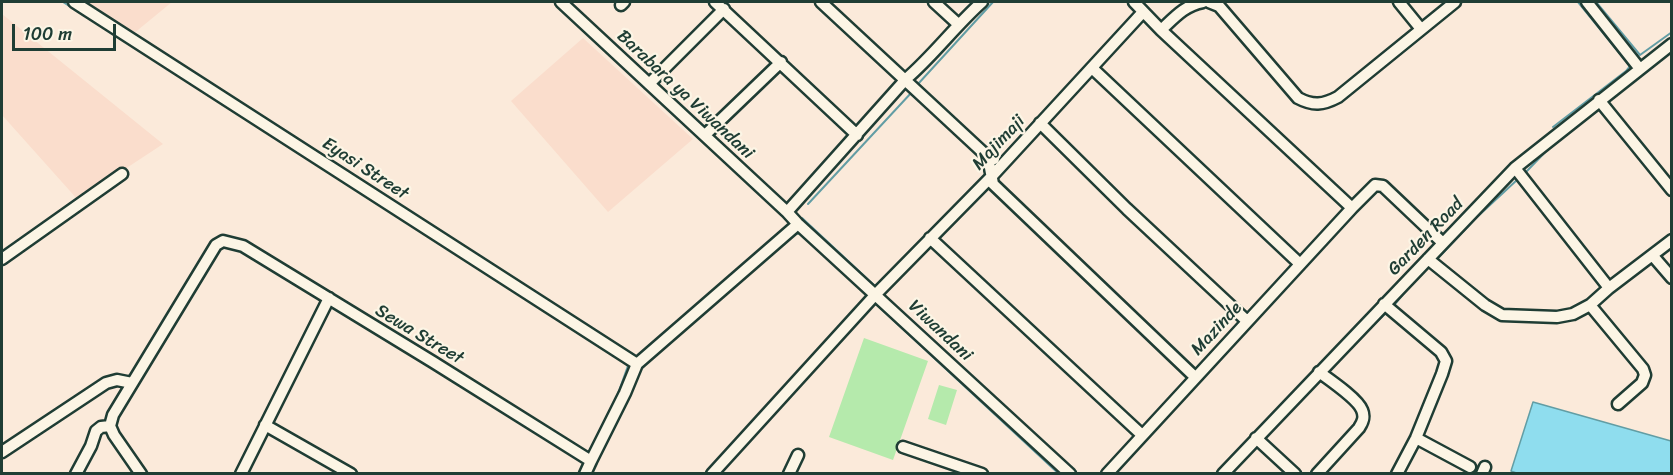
<!DOCTYPE html>
<style>
body{margin:0}
#map{position:relative;width:1673px;height:475px;overflow:hidden;background:#fbeada;font-family:Sriracha,sans-serif}
canvas{display:block}
.frame{position:absolute;inset:0;border:3px solid #1f3d34;pointer-events:none}
.scale{position:absolute;left:12px;top:24px;width:104px;height:27px;box-sizing:border-box;border:3px solid #1f3d34;border-top:0;padding-left:8px;font-size:18px;line-height:21px;white-space:nowrap;color:#1f3d34;-webkit-text-stroke:4px #fcf5e5;paint-order:stroke}
</style>
<div id="map">
<canvas width="1673" height="475"></canvas>
<div class="frame"></div>
<div class="scale">100 m</div>
</div>
<script>
const context = document.querySelector('canvas').getContext('2d');
context.lineJoin = 'round';
function fill(path, color) { context.fillStyle = color; context.fill(path, 'evenodd'); }
function stroke(path, color, width, dash) { context.strokeStyle = color; context.lineWidth = width; context.lineCap = dash ? 'butt' : 'round'; context.setLineDash(dash || []); context.stroke(path); }
function drawText(font, color, halo, rows, align = 'center') {
  context.font = font + ' Sriracha,sans-serif'; context.lineWidth = 4.5; context.setLineDash([]); context.textBaseline = 'middle'; context.strokeStyle = halo; context.fillStyle = color; for (const [text, x, y, turn = 0] of rows) {
    context.save(); context.translate(x, y); context.rotate((+turn || 0) * Math.PI / 180); context.textAlign = isNaN(turn) ? turn : align; if (halo) context.strokeText(text, 0, 0); context.fillText(text, 0, 0); context.restore();
  }
}
fill(new Path2D(`
 M82 2H172L133 34Z
 M2 14 163 144 78 200 2 115Z
 M583 38 693 139 608 212 511 101Z`), '#faddcc');
fill(new Path2D(`
 M864 338 928 361 893 460 829 437Z
 M939 385 957 390 946 425 928 419Z`), '#b5eaac');
const water = new Path2D(`
 M1533 402 1671 441V473L1519 474 1511 471Z`);
fill(water, '#8fddee');
stroke(water, '#629da4', 1.5);
stroke(new Path2D(`
 M63 2 311 160
 M1596 2 1640 55 1672 32
 M1422 21 1447 2
 M918 84 993 2
 M1553 127 1626 71 1630 66 1578 2
 M1526 172 1553 144
 M808 204 912 92
 M802 218 876 287
 M1439 257 1476 218 1518 179
 M850 278 869 298
 M876 304 1059 474
 M1395 304 1418 276
 M1371 327 1386 313
 M685 329 795 234 803 233
 M1330 370 1342 357
 M1312 388 1321 379
 M615 402 629 363
 M271 435 289 445`), '#629da4', 2);
const minor = new Path2D(`
 M74 2 637 364
 M561 2 787 212 798 224 1070 474
 M715 2 857 135
 M821 2 988 157 994 159
 M934 2 958 24
 M1134 2 1161 30 1352 208
 M1209 2 1219 6 1298 98C1313 106 1323 105 1338 97L1455 2
 M1399 2 1421 29
 M1587 2 1640 69
 M621 5 624 2
 M1161 30C1174 18 1185 5 1203 2
 M1092 68 1300 264
 M649 84 724 9
 M1599 100 1672 190
 M1040 123 1127 209 1247 321
 M705 135 781 62
 M988 157 993 184 1195 377
 M1515 168 1609 288
 M787 212 906 79C933 56 955 26 982 2
 M930 238 1142 435
 M1653 256 1672 278
 M2 259 122 174
 M1428 259 1485 305 1502 315 1557 317 1573 314 1590 305 1609 288 1672 240
 M1384 304 1441 352 1446 361 1442 374 1416 438 1397 474
 M1590 305 1643 369 1645 375 1642 383 1618 404
 M265 425 351 474
 M110 426 113 415 216 245 223 241 243 246 433 362 591 461 585 474
 M110 426 114 435 141 474
 M1256 438 1295 474
 M1416 438 1470 467
 M903 447 982 474
 M2 452 106 383 117 380 132 383
 M591 461 625 393 637 364 798 224
 M76 474 91 446 96 431 101 427 110 426
 M241 474 329 298
 M712 474 876 294 992 176 1143 12
 M789 474 798 455
 M1107 474 1352 208 1375 185 1383 186 1443 243
 M1223 474 1515 168 1672 44
 M1317 474 1359 428C1363 422 1365 417 1362 410 1358 399 1330 380 1319 372
 M1482 474 1485 467`);
stroke(minor, '#1f3d34', 15);
stroke(minor, '#fcf5e5', 10);
drawText('18px', '#1f3d34', '#fcf5e5', [
 ["Barabara ya Viwandani",685,95,43],
 ["Majimaji",999,143,-47],
 ["Eyasi Street",365,169,33],
 ["Garden Road",1426,237,-46],
 ["Mazinde",1217,329,-47],
 ["Viwandani",940,331,43],
 ["Sewa Street",419,335,31]
]);
</script>
